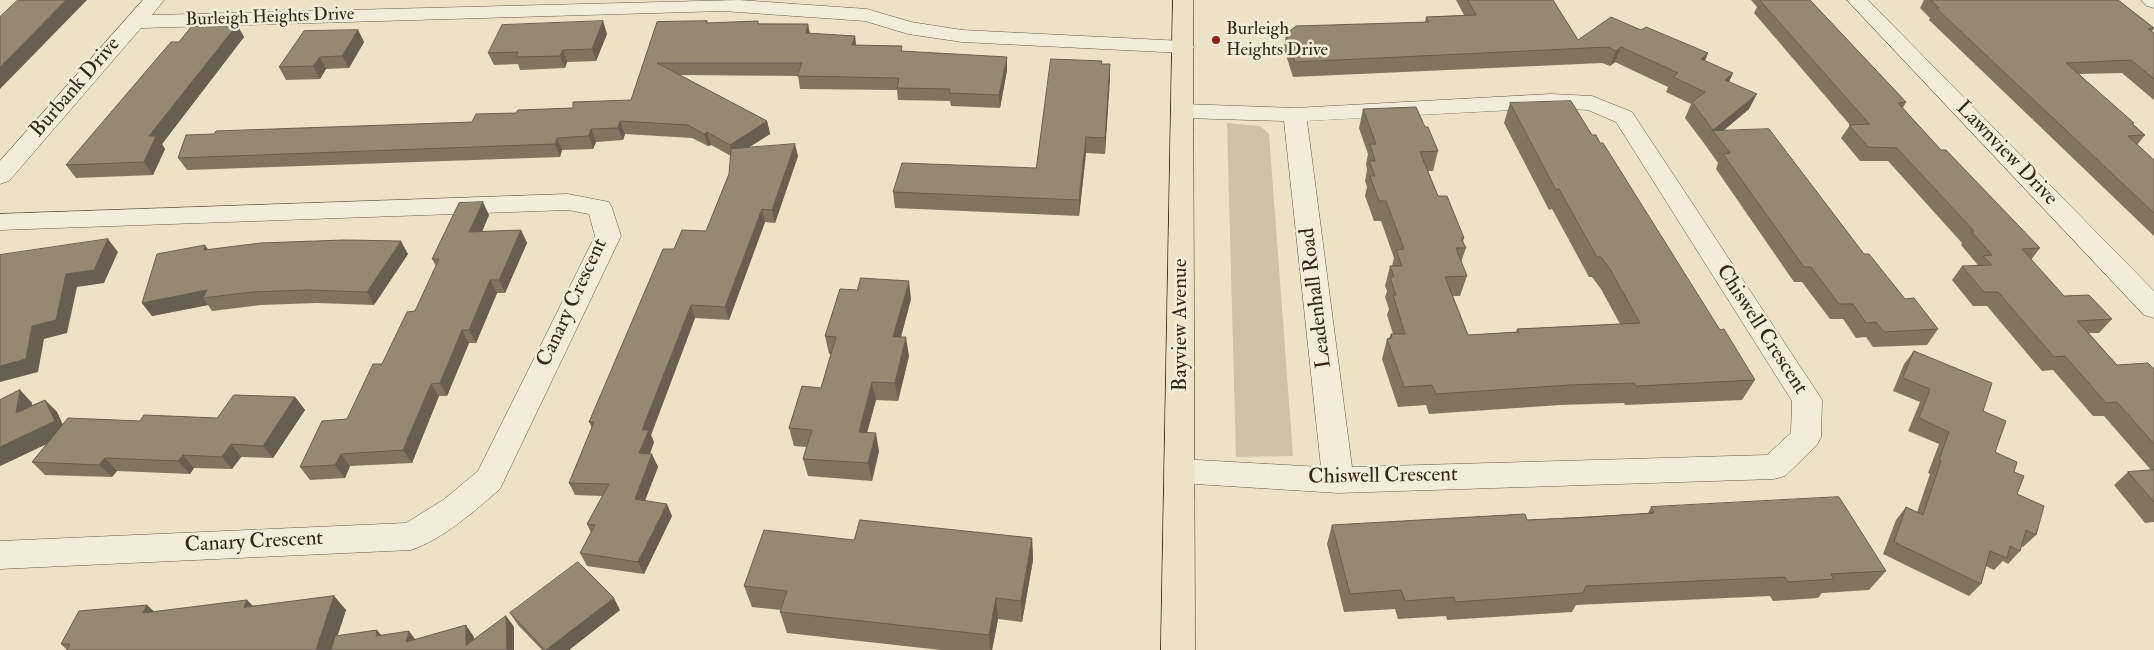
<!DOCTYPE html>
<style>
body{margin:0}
canvas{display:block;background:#ede2c7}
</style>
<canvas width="2154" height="650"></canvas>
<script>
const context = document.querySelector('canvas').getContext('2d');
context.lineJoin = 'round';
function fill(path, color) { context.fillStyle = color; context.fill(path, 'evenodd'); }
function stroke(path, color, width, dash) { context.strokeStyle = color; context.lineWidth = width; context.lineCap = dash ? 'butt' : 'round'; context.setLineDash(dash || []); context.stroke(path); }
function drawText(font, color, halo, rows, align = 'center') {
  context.font = font + ' "IM FELL Double Pica",serif'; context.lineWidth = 5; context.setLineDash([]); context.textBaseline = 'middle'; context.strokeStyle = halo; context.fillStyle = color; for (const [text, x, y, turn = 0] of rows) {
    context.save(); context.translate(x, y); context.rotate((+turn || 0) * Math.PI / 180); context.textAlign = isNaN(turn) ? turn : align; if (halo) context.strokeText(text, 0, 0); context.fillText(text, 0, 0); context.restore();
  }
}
fill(new Path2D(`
 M1227 123 1260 126 1269 134 1293 456 1236 457Z`), '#cec2a9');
const minor = new Path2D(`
 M143 0H164L152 15 739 0 867 9 911 22 962 30 1183 41 1191 42 1194 47 1191 52 1183 53 962 42 908 34 865 21 723 11 141 28 9 181 0 184V161Z
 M1847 0H1868L2154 291V318L2144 315Z
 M2141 0H2154V8L2147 6Z
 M1551 94 1592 96 1632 112 1817 392 1822 400 1821 437 1817 445 1785 476 1774 479 1338 493 1180 483 1169 480 1165 471 1169 462 1180 459 1321 467 1284 121 1183 118 1175 116 1172 111 1175 106 1183 104 1295 108ZM1551 108 1588 110 1616 122 1792 401 1791 433 1767 455 1352 467 1307 121Z
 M568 194 609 202 612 208 621 236 500 489C473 512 445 538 411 550L0 569V541L406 523 443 500 478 471 595 236 589 214 568 210 0 230V214Z`);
const major = new Path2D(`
 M1173 0H1193L1195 650H1161Z`);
stroke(minor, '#655542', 1);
stroke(major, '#382616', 1);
fill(minor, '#f3ecdb');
fill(major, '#ede2c7');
fill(new Path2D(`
 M1456 0H1553L1578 40 1641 30 1708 53 1705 61 1733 73 1729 82 1749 109 1723 131 1864 254 1905 299 1938 329 1927 345 1873 347 1866 337 1856 338 1843 319H1830L1802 282H1794L1716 169 1718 163 1706 146 1707 145 1706 146 1685 118 1691 104 1666 92 1668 87 1615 62 1610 66 1602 63 1293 77 1284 49 1286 34 1425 22 1426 17 1464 15Z
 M1751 0H1810L1906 102 1903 108 1941 150 2040 248 2031 260 2064 296 2112 319 2099 333H2089L2117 365 2154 369V522L2145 523 2114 485 2128 472 2151 470 2104 416H2093L2053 370 2042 371 1987 306H1973L1952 280 1962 266H1976L1977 264 1961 245 1962 243 1888 161H1860L1841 138 1850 125 1754 13 1757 7Z
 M1924 0H2118L2154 28 2152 32 2154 33V100L2122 73 2079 74 2145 135 2137 145 2154 160V236L1929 20 1930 18 1920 8Z
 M603 21 607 34 596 61 567 62 565 68 520 70 518 64 494 65 488 53Z
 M707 21 708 23 808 24 810 34 855 36 856 45 903 51 1007 70 1000 108 951 106 950 101 898 100 897 90 800 89 798 76 680 75 767 121 770 134 749 147 798 156 775 223 765 222 729 320 695 318 651 435 654 442 650 454 658 467 645 500 672 516 644 574 587 566 580 553 591 533 587 524 602 496 575 495 569 483 592 428 589 422 674 249 706 231 729 174 731 156 711 145 708 146 692 138 625 134 623 140 596 142 593 149 562 150 560 157 187 170 178 158 214 134 472 122 516 113 573 108 631 100 657 22Z
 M237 25 244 37 162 144 165 149 153 175 76 178 66 165 179 42Z
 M358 30 364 42 349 68 326 69 320 79 286 80 279 67Z
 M1102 64H1110L1105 154 1086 153 1079 216 895 208 893 192 1036 168Z
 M1510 103 1592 135 1720 330 1755 380 1742 400 1625 405 1624 403 1560 405 1429 414 1426 405 1398 407 1382 359 1387 339 1389 338 1391 334H1393L1387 315 1389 309 1385 297 1387 291 1385 286 1390 266H1392L1394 258 1381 221H1374L1365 196 1367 187 1365 181 1367 170 1366 164 1368 154 1359 128 1363 109 1425 127 1438 151 1433 171H1428L1438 196 1464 238 1463 242 1466 248 1461 262 1467 276 1460 296H1453L1468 335 1516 332 1517 329 1620 324 1601 289 1592 277H1589L1552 209 1549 210 1504 123Z
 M489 215 482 232 521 230 527 243 505 293H497L476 343H469L447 396H439L412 463 350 466 345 478 310 480 300 467 347 419 415 311 436 266 432 259Z
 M209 250 408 254 374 305 317 303 261 305 212 311 208 305 152 316 142 303Z
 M911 299 901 337 909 356 898 401 876 400 867 433 879 451 872 481 808 476 803 459 806 447 794 446 789 428 821 388 831 354H829L825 336Z
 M1914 351 1983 411 1995 452 2014 472 2017 494 2036 535 2023 547 2021 546 2020 551 2008 564 2003 561 1994 570 1986 566 1981 584 1969 596 1883 554 1896 520 1906 507 1917 512 1930 474 1928 473 1939 444 1908 431 1920 402 1893 391 1904 364Z
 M20 390 32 403V405L45 400 57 412 63 425 140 421 217 418 295 397 305 410 273 458 241 457 232 469 194 468 190 474 117 471 112 477 45 475 32 462 47 444 0 466V400Z
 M1651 507 1886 571 1869 590 1822 593 1818 598 1773 601 1770 596 1576 605 1572 612 1447 620 1446 616 1398 619 1395 609 1344 612 1327 544 1332 525 1527 520 1648 513Z
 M1032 538 1033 560 1022 622 998 619 992 650H941L787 633 780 612 781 610 752 607 744 586 854 540Z
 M334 596 346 610 337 636 381 635 415 639 474 637V639L506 616 514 627V650H67L61 644 147 605 154 612 247 600 253 606Z
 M620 610 569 650H542L518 625 510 613Z`), '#817562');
fill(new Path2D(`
 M66 0H87L0 89V67Z
 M603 21 607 34 596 61 592 49Z
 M808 24 810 37 806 33Z
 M237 25 244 37 162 144 165 149 153 175 144 162 149 136Z
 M358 30 364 42 349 68 342 56Z
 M855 36 856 48 852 45Z
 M1621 47 1615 62 1610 66 1616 51Z
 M563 50 567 62 565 68 560 56Z
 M1708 53 1701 69V59Z
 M320 57 326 69 320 79 313 66Z
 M1007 57V70L1000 108 999 95Z
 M1110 64V80L1105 154V138Z
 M1733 73 1726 88 1725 80Z
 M1757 94 1749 109 1717 136 1713 131 1706 146 1713 130Z
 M620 121 625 134 623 140 618 128Z
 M767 121 770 134 734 157 730 145Z
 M591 129 596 142 593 149 589 136Z
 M707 132 711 145 708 146 704 134Z
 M1086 137V153L1079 216V200Z
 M557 138 562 150 560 157 555 144Z
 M795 144 798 156 775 223 772 210Z
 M483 202 489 215 476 245 469 232Z
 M762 209 765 222 729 320 725 307Z
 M521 230 527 243 505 293 499 280Z
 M108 239 118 252 104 283 77 287 67 333 44 339 38 372 0 382V366L32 326 66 274Z
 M401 241 408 254 374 305 367 292Z
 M205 245 214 258 204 250Z
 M490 280 497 293 476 343 469 330Z
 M909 281 911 299 896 355 893 337Z
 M207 290 203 298 208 305 152 316 142 303Z
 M691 305 695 318 651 435 654 442 645 466 639 453 642 430Z
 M462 330 469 343 447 396 440 383Z
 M906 337 909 356 898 401 895 383Z
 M872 382 876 400 862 450 859 432Z
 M431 384 439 396 412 463 403 450Z
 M20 390 32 403 28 426 16 413Z
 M295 397 305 410 273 458 263 446Z
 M45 400 57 412 67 434 0 466V447Z
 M876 433 879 451 872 481 868 463Z
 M231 444 241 457 232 469 222 457Z
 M341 454 350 466 345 478 335 465Z
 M652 454 658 467 641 511 635 499Z
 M183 455 194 468 190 474 178 461Z
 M105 458 117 471 112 477 99 465Z
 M667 504 672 516 644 574 638 562Z
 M1032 538 1033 560 1022 622 1021 601Z
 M334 596 346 610 333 650H316Z
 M614 598 620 610 569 650H546Z
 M996 598 998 619 992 650H990L989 635Z
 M247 600 260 614 244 607Z
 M147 605 162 619 143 613Z
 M506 616 514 627V650H507Z
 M466 625 474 637V650L466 645Z
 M377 630 387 642 376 636Z
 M409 631 418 643 406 642Z`), '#695f50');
const building = new Path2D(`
 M18 0H66L0 67V17Z
 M1468 0H1553L1578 40 1611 17 1641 30 1646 27 1708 53 1701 59 1733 73 1725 80 1757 94 1713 130 1692 102 1705 92 1673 77 1678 73 1621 47 1616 51 1608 47 1295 62 1286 34 1296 26 1429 22 1426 17 1476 15Z
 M1760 0H1810L1906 102 1898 103 1941 150H1946L2040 248 2022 249 2064 296 2089 295 2112 319 2077 321 2117 365 2148 363 2154 369V444L2117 402 2106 403 2065 356 2054 357 1998 292H1984L1962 266 1992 265 1983 256 1992 255 1971 231H1974L1897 148 1868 147 1849 125 1869 124Z
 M1931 0H2118L2154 28 2148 29 2154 33V79L2131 60 2066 63 2134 123 2132 124 2145 135 2128 136 2154 160V213L1936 8H1939Z
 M603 21 592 49 563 50 560 56 516 57 518 52 488 53 502 25Z
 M707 21 706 23 758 21V24H808L806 33 855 36 852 45 902 46 901 51 1007 57 999 95 949 93 950 89 897 88 899 78 797 76 802 63H657L767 121 730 145 707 132 704 134 688 125 620 121 618 128 591 129 589 136 557 138 555 144 178 158 186 135 214 134 216 131 472 122 476 114 516 113 518 110 573 108V102L631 100 657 22Z
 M237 25 149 136H156L144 162 66 165 171 42H179L191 27Z
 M358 30 342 56 320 57 313 66 279 67 304 31Z
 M1051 59 1102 61 1101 64H1110L1105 138 1086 137 1079 200 893 192 902 163 1036 168Z
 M1571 101 1592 135H1596L1600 143H1603L1720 330 1724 329 1755 380 1636 386 1634 383 1569 385 1436 394 1432 385 1404 387 1387 339 1392 338 1391 334H1405L1393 295H1396L1390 277H1394L1390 266H1402L1396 250 1404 249 1386 201H1379L1370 176H1375L1369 161H1375L1370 144H1376L1363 109 1416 107 1425 127H1428L1438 151 1420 152 1438 196H1447L1464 238H1461L1466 248H1456L1467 276 1445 277 1468 335 1519 332 1517 329 1640 323 1610 269 1601 257H1597L1559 189 1556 190 1510 103Z
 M1769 129 1864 254H1869L1905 299 1914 298 1938 329 1884 332 1876 322 1866 323 1853 304H1839L1811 267H1804L1723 154 1730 153 1713 131Z
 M795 144 772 210 762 209 725 307 691 305 642 430H649L639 453 652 454 635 499 667 504 638 562 580 553 595 525 587 524 609 484 569 483 594 422H589L663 249H674L682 230 706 231 729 174 731 149Z
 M483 202 469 232 521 230 499 280H490L469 330H462L440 383 431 384 403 450 341 454 335 465 300 467 322 421 347 419 373 364H382L407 312 415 311 439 259H432L459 203Z
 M108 239 94 270 66 274 56 320 32 326 26 359 0 366V255Z
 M345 240 401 241 367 292 308 290 252 292 203 298 207 290 142 303 157 254 205 245 204 250 261 243Z
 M861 278 909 281 893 337H906L895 383 872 382 859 432 876 433 868 463 803 459 812 430 789 428 802 386 821 388 836 337 825 336 840 289 857 290Z
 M1914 351 1992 383 1983 411 2006 421 1995 452 2017 462 2014 472 2024 476 2017 494 2044 506 2036 535 2026 530 2020 551 2010 546 2007 558 1990 551 1981 584 1894 542 1906 507 1923 515 1941 461 1939 460 1949 432 1919 418 1930 389 1903 378Z
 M20 390 16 413 45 400 55 421 0 447V400Z
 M234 395 295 397 263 446 231 444 222 457 183 455 178 461 105 458 99 465 32 462 68 418 140 421 144 415 217 418Z
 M2154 470V502L2128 472Z
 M1839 497 1886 571 1831 574 1834 579 1788 582 1785 577 1586 586 1583 593 1455 602 1454 597 1405 601 1401 590 1350 594 1332 525 1525 514 1527 520 1592 517 1654 513 1651 507Z
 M860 520 1032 538 1021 601 996 598 989 635 780 612 787 591 744 586 764 530 854 540Z
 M578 562 614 598 546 650H545L510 613Z
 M334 596 316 650H67L70 644H61L79 611 147 605 143 613 247 600 244 607Z
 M506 616 507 650H331L335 636 377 630 376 636 409 631 406 642 466 625V645Z`);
fill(building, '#968872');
stroke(building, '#695f50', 1);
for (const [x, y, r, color] of [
 [1216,40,5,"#8f2418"]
]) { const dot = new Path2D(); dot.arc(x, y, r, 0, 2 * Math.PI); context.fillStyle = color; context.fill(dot); stroke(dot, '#f3ecdb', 2); }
drawText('18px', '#382616', '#f3ecdb', [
 ["Burleigh Heights Drive",270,18,-2]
]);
drawText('18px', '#382616', '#f3ecdb', [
 ["Burleigh",1226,30],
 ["Heights Drive",1226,51]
], 'left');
drawText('21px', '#382616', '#f3ecdb', [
 ["Burbank Drive",76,88,-49],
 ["Lawnview Drive",2006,154,46],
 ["Leadenhall Road",1317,298,-97],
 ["Canary Crescent",573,303,-65],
 ["Bayview Avenue",1181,325,-90],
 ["Chiswell Crescent",1761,330,57],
 ["Chiswell Crescent",1383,477,-1],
 ["Canary Crescent",254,543,-3]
]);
</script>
